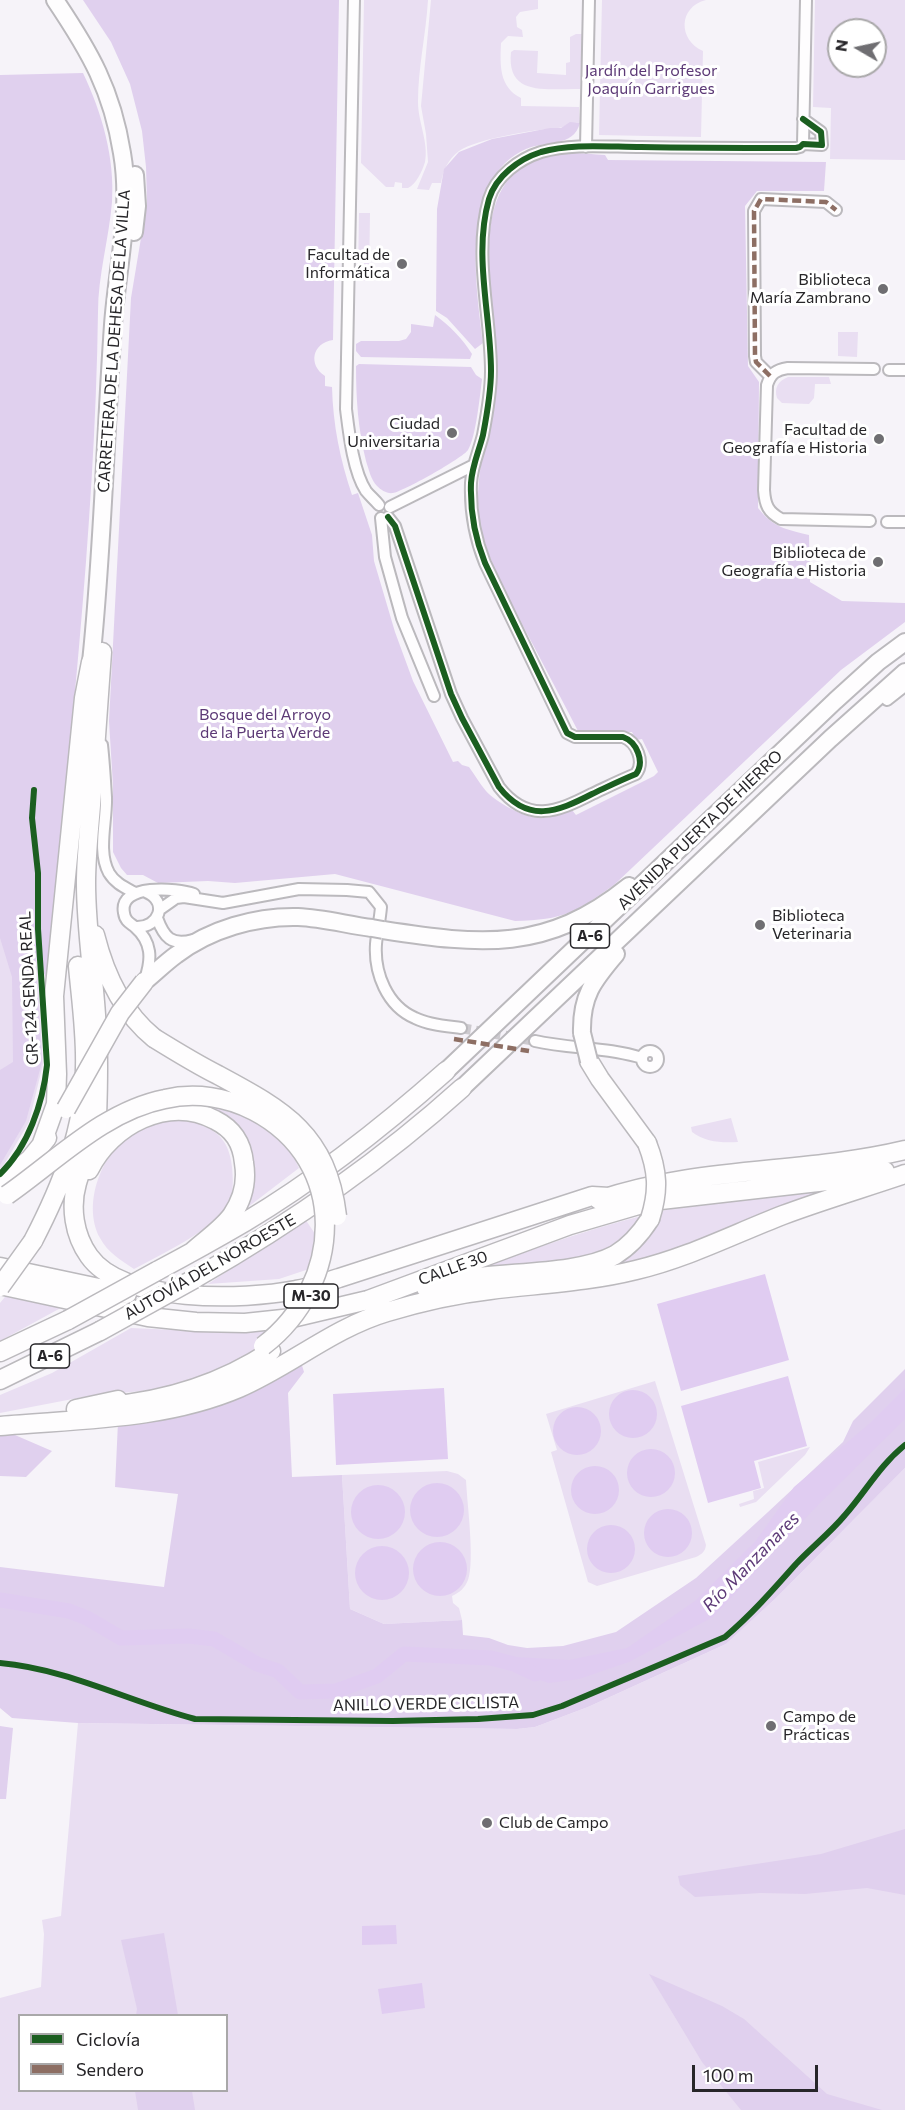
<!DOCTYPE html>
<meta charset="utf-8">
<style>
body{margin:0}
#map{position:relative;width:905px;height:2110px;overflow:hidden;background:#f6f3f9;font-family:Commissioner,sans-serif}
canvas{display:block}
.legend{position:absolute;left:18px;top:2014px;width:210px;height:78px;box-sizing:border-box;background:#fff;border:2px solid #a9a8a9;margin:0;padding:8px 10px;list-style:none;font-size:18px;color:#272629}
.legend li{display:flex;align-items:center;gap:12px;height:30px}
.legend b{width:30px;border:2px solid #a9a8a9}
.north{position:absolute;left:827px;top:18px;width:60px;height:60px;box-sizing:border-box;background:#fff;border:2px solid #a9a8a9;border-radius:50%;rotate:279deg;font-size:16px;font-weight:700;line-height:24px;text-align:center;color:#272629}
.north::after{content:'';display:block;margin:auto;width:21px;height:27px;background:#6f6e72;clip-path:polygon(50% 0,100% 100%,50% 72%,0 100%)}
.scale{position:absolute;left:692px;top:2065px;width:126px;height:27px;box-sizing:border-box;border:3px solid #272629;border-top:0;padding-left:8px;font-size:18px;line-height:21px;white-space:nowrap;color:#272629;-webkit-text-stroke:4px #fff;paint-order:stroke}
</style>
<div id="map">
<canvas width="905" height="2110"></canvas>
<ul class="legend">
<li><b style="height:8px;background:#1b5e20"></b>Ciclovía</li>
<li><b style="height:8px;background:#8d6e63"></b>Sendero</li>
</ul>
<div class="north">N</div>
<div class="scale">100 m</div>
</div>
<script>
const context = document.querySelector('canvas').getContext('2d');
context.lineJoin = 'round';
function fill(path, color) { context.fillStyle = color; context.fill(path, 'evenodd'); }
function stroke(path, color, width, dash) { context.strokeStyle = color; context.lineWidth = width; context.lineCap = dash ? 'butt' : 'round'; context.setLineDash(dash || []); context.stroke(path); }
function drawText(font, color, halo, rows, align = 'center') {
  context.font = font + ' Commissioner,sans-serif'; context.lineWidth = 6; context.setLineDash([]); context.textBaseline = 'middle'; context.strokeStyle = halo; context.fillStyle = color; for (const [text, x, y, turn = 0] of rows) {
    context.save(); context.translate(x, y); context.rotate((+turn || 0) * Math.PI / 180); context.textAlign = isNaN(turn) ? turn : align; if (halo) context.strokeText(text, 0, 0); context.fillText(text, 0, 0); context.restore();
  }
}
fill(new Path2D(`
 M364 0H428C426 34 418 68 418 102 418 122 429 143 425 162 422 172 416 184 408 188H402V183L395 182 394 187H386L361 163Z
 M431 0H538V9L520 12 516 17 517 27 522 30 523 37 508 36 501 43C500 65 499 87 521 98V106L579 107 580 123C566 122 568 127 558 128 534 130 479 138 459 151 448 159 443 171 441 183H432L429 190 417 189 428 162 426 134 421 106Z
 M602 0H706C678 7 678 40 703 51L701 137 599 135Z
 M815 0H905V160L830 159 831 108 813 107ZM839 30H875V66H839Z
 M576 34H582L580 89C549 88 506 98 511 52L514 50 538 51 537 73 566 75V63L570 62V37Z
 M359 213H370L369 281H361L358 278Z
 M838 332H858L857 357 838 356Z
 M788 377H829L831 384H815L814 398 809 404 782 403 777 398C774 388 778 381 788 377Z
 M0 799 34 914 43 1064 29 1122 5 1163 0 1169Z
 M214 1104 256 1115 285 1140 299 1168 235 1217 245 1146 180 1107Z
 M184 1118C212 1128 228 1134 232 1167 233 1179 234 1192 229 1204 217 1228 158 1256 134 1269 121 1260 108 1253 100 1238 81 1203 103 1150 135 1130 150 1121 167 1120 184 1118Z
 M731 1118 738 1142C721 1143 705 1142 692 1132L691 1127Z
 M825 1189 769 1214 661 1258 580 1270 484 1268C559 1238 636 1214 715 1200 751 1193 788 1192 825 1189Z
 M305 1219 322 1244 315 1267 279 1279 208 1284Z
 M9 1292 68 1304 0 1341V1303Z
 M131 1328 199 1331 276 1328 247 1356 180 1387 83 1397 0 1413V1395L52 1373Z
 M655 1381 706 1545C705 1552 702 1554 696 1557L597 1586 588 1582 551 1452 557 1450 546 1414Z
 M810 1447 805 1455 756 1502 740 1507 739 1504 754 1499 753 1491 764 1488 758 1462Z
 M905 1468V2110H0V1998L41 1987 44 1934 42 1920 61 1916 78 1723 517 1729 535 1727 588 1707 726 1644 775 1599ZM20 2016H226V2090H20Z
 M447 1471 458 1474 466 1480C467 1503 475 1561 468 1580 465 1588 459 1593 452 1596L453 1603 459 1608 462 1620 384 1624 350 1609 342 1475Z`), '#e9def2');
fill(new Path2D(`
 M83 0H339L333 340C312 343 308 365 325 376V386L332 387C333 425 340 459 352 495L358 493 372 535 374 561 395 632 413 681 453 762 458 761 462 765 469 767C475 775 480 784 486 791 497 803 527 820 545 818 554 817 563 813 572 810L576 815 654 776 658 772 642 739 636 740 632 732 579 733C560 696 541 660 522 624 507 594 490 565 482 532 468 478 495 425 496 371 499 305 456 175 551 155 568 151 588 154 605 155L608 160 826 162 824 191H757L745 206 748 366 759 382 758 508C774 528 785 529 809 535L810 582 842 601 905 603V622L841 670 614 885C576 912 564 920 515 921L335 874 235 883 208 881 158 883 143 875H127L121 868 113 852V786L109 721 131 298 147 202 146 167 142 131 130 84 111 42Z
 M83 73C102 113 115 158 112 202 109 239 98 275 98 312 95 536 67 759 48 982L35 954 42 1062 26 1121 0 1165V1070L13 1062 12 977 0 938V75Z
 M570 122 580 123C573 148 547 140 526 149 459 179 476 285 483 343L475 349 447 318 436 311 437 209 444 169 459 152 492 139 550 128H561Z
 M435 315C449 325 463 339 472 354L470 359 361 357 356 351V344L361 341H399L406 339 411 332V324L433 327Z
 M359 364 471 367 476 375 482 379C480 395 476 437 468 450 463 458 402 492 393 493 387 494 381 490 377 486 371 480 369 470 366 461 358 429 356 399 356 366Z
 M300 1359 304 1372 288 1393 292 1477 342 1475 350 1609 384 1624 462 1620 463 1635 489 1638 508 1645 527 1648 563 1646 616 1632 696 1578 768 1512 843 1442 853 1421 905 1369V1468L775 1599 726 1644 588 1707 535 1727 517 1729 78 1723 12 1718 0 1708V1567L164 1587 178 1494 115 1487 118 1422 190 1414Z
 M8 1432 52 1451 26 1477 0 1476V1434Z
 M0 1726 13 1728 6 1799H0Z
 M905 1829V1895L867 1888 805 1894 761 1893 695 1897 680 1885 678 1876 821 1854Z
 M164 1933 178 2015H136L137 2009 121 1940Z
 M649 1974 722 2006 744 2019 827 2094 882 2110H741L702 2062Z
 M135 2091H192L195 2110H138Z`), '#e0d0ee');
fill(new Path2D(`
 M765 1274 789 1360 681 1391 657 1304Z
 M788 1376 807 1446 754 1461 761 1488 708 1503 681 1406Z
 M444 1388 448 1459 336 1465 333 1394Z
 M905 1388V1419L819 1504 713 1617 629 1662 579 1679 549 1683 518 1673 516 1657 569 1660 627 1648 695 1601 755 1542 794 1487 869 1424Z
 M609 1414a24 24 0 1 1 48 0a24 24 0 1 1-48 0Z
 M553 1431a24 24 0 1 1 48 0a24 24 0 1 1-48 0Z
 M627 1473a24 24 0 1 1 48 0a24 24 0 1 1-48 0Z
 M571 1490a24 24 0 1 1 48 0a24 24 0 1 1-48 0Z
 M410 1510a27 27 0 1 1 54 0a27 27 0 1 1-54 0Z
 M351 1512a27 27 0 1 1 54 0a27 27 0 1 1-54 0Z
 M644 1533a24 24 0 1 1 48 0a24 24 0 1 1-48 0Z
 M587 1549a24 24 0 1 1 48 0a24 24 0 1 1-48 0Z
 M413 1569a27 27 0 1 1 54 0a27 27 0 1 1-54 0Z
 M355 1573a27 27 0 1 1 54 0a27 27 0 1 1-54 0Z
 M396 1925 397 1944 362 1945V1926Z
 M422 1983 425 2008 382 2014 378 1989Z`), '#e0ccf1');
stroke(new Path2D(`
 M0 1600 69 1611 87 1618 121 1638 189 1636 214 1639 257 1664 278 1671 300 1692 336 1691 377 1676 404 1654 491 1658 514 1664 535 1674`), '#e0ccf1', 15);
stroke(new Path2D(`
 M461 1028 535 1041`), '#cdcacf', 10, [10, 5]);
const minor = new Path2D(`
 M354 0 346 409C349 433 353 471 366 491 370 496 375 500 379 505
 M803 144 806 0
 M586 147 589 0
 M889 370H905
 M770 376 756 362 755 356 754 211 761 199 826 202 836 210
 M390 507 474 465
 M388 517 395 526 451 694 462 718 499 787C528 824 557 812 592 794 607 787 621 780 636 774 645 762 637 742 623 737H575L567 733 485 563C475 538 470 511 471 483 472 466 479 451 483 435 487 414 491 392 491 371 491 315 473 255 489 199 496 176 519 159 541 152 572 143 609 147 641 147 693 148 744 148 796 148L800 147 803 144 822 145 821 132 803 119
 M381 518 385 557 402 618 434 696
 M870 521 781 519C768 512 765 505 764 490L767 385C771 373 776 370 788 368L874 369
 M887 522H905
 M887 700 905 686
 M102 745C104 763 105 780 106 797 107 821 97 851 109 873 115 883 124 887 135 893
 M159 910 176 898 184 897 223 903 299 889 347 890 369 892 381 907C380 920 377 932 376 944 374 973 387 1006 415 1018 429 1025 446 1026 461 1028
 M157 918C164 937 171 946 193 940
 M136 927C159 928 169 902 146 892
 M145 979C152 959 152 942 135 927 130 923 125 921 124 913 118 883 177 888 194 894
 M535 1041C571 1049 607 1047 642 1058
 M642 1059a8 8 0 1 1 16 0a8 8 0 1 1-16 0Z`);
const primary = new Path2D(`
 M55 0C90 52 112 90 122 153 132 210 117 268 113 325 105 438 103 550 91 662
 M134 232 137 206 135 175`);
const trunk = new Path2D(`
 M383 930C481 945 546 953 629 886
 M144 982C155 973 165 963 176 955 210 929 256 916 298 917 323 918 348 925 372 928
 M582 1033C581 996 593 981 616 954
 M446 1071 835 701 878 662 905 642
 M462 1088 830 739 905 672`);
const motorway = new Path2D(`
 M102 652C99 699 95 745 92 792 90 822 86 853 86 883 86 933 95 982 97 1032 99 1060 98 1089 97 1118 95 1141 83 1161 77 1183 70 1207 74 1235 89 1256 123 1304 244 1300 296 1290 310 1288 325 1282 339 1278L592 1196 609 1197
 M95 935C105 975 122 1012 154 1038
 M589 1061 600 1079 647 1143
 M41 1146 56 1104 57 1074 54 996 84 698 91 662
 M89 1170C111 1125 168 1095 215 1120 233 1129 242 1142 244 1163 247 1181 243 1199 232 1215 222 1229 205 1240 192 1252
 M0 1184 30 1159 47 1138
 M599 1200C698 1166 805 1174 905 1150
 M33 1241C61 1187 85 1129 85 1067 86 1033 81 1000 78 966
 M0 1267 127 1294
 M157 1271C187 1255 216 1239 245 1222 317 1179 383 1127 446 1071
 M194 1279C290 1224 380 1162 462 1088
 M0 1285 148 1317 196 1322 245 1323 292 1318 368 1300 570 1225 652 1201 827 1181 885 1171
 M426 1288C444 1285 462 1280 480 1277 518 1272 582 1273 615 1255 630 1246 641 1233 650 1219
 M0 1352 68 1320
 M0 1380 100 1331
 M107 1406C166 1401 221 1384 271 1351
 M76 1409 118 1400
 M0 1426C80 1419 164 1420 239 1388 290 1366 333 1328 387 1312 420 1302 455 1294 490 1290 538 1284 588 1282 636 1270 687 1258 734 1234 783 1215 823 1200 864 1188 905 1174`);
stroke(minor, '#bbb9bd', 14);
stroke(primary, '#bbb9bd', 20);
stroke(trunk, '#bbb9bd', 20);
stroke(motorway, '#bbb9bd', 21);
stroke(minor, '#fefdfe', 10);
stroke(primary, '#fefdfe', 16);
stroke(trunk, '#fefdfe', 16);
stroke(motorway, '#fefdfe', 18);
const trunkBridge = new Path2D(`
 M372 928 383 930
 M582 1033 589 1061`);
const motorwayBridge = new Path2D(`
 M154 1038C175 1051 196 1064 218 1075 285 1111 327 1134 337 1216
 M66 1109 120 1013 144 982
 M647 1143C658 1171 659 1191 650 1219
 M7 1195C56 1161 104 1111 165 1099 195 1092 227 1097 254 1111 350 1161 344 1284 263 1346
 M0 1287 33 1241
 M68 1320 157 1271
 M100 1331 194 1279`);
stroke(trunkBridge, '#bbb9bd', 20, []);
stroke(motorwayBridge, '#bbb9bd', 21, []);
stroke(trunkBridge, '#fefdfe', 16);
stroke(motorwayBridge, '#fefdfe', 18);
stroke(new Path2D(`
 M770 376 756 362 755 356 754 211 761 199 826 202 836 210
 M454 1039 529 1051`), '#8d6e63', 4.5, [9, 4.5]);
stroke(new Path2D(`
 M388 517 395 526 451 694 462 718 499 787C528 824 557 812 592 794 607 787 621 780 636 774 645 762 637 742 623 737H575L567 733 485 563C475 538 470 511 471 483 472 466 479 451 483 435 487 414 491 392 491 371 491 315 473 255 489 199 496 176 519 159 541 152 572 143 609 147 641 147 693 148 744 148 796 148L800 147 803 144 822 145 821 132 803 119
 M0 1174C28 1147 43 1103 47 1065L38 929V873L32 818 34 790
 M0 1663C68 1669 130 1702 195 1719L393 1721 478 1719 533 1715 562 1706 725 1637C751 1615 773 1590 796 1564 812 1547 830 1533 845 1515 866 1491 880 1465 905 1445`), '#1b5e20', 6);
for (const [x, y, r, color] of [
 [402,264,6,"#6f6e72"],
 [883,289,6,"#6f6e72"],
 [452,433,6,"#6f6e72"],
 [879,439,6,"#6f6e72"],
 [878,562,6,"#6f6e72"],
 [760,925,6,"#6f6e72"],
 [771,1726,6,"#6f6e72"],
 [487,1823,6,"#6f6e72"]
]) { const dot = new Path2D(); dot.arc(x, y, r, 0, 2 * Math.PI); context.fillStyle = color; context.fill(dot); stroke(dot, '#fff', 2); }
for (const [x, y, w] of [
 [590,936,39],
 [311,1296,54],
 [50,1356,39]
]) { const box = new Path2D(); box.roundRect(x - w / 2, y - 12, w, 24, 4.5); context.fillStyle = '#fff'; context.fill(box); stroke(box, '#272629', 1.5); }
drawText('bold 15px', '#272629', null, [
 ["A-6",590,936],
 ["M-30",311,1296],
 ["A-6",50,1356]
]);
drawText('16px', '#5c3976', '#fff', [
 ["Jardín del Profesor",651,71],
 ["Joaquín Garrigues",651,89],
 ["Bosque del Arroyo",265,715],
 ["de la Puerta Verde",265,733]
]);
drawText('16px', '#272629', '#fff', [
 ["Facultad de",390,255],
 ["Informática",390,273],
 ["Biblioteca",871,280],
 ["María Zambrano",871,298],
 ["Ciudad",440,424],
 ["Universitaria",440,442],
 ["Facultad de",867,430],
 ["Geografía e Historia",867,448],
 ["Biblioteca de",866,553],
 ["Geografía e Historia",866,571],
 ["Biblioteca",772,916,"left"],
 ["Veterinaria",772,934,"left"],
 ["Campo de",783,1717,"left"],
 ["Prácticas",783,1735,"left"],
 ["Club de Campo",499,1823,"left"]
], 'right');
drawText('16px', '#272629', '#fff', [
 ["CARRETERA DE LA DEHESA DE LA VILLA",114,341,-86],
 ["AVENIDA PUERTA DE HIERRO",700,830,-44],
 ["GR-124 SENDA REAL",29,988,-93],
 ["AUTOVÍA DEL NOROESTE",210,1267,-30],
 ["CALLE 30",453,1268,-20],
 ["ANILLO VERDE CICLISTA",426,1704,-1]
]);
drawText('italic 18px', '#5d3a77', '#fff', [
 ["Río Manzanares",751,1562,-46]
]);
</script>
